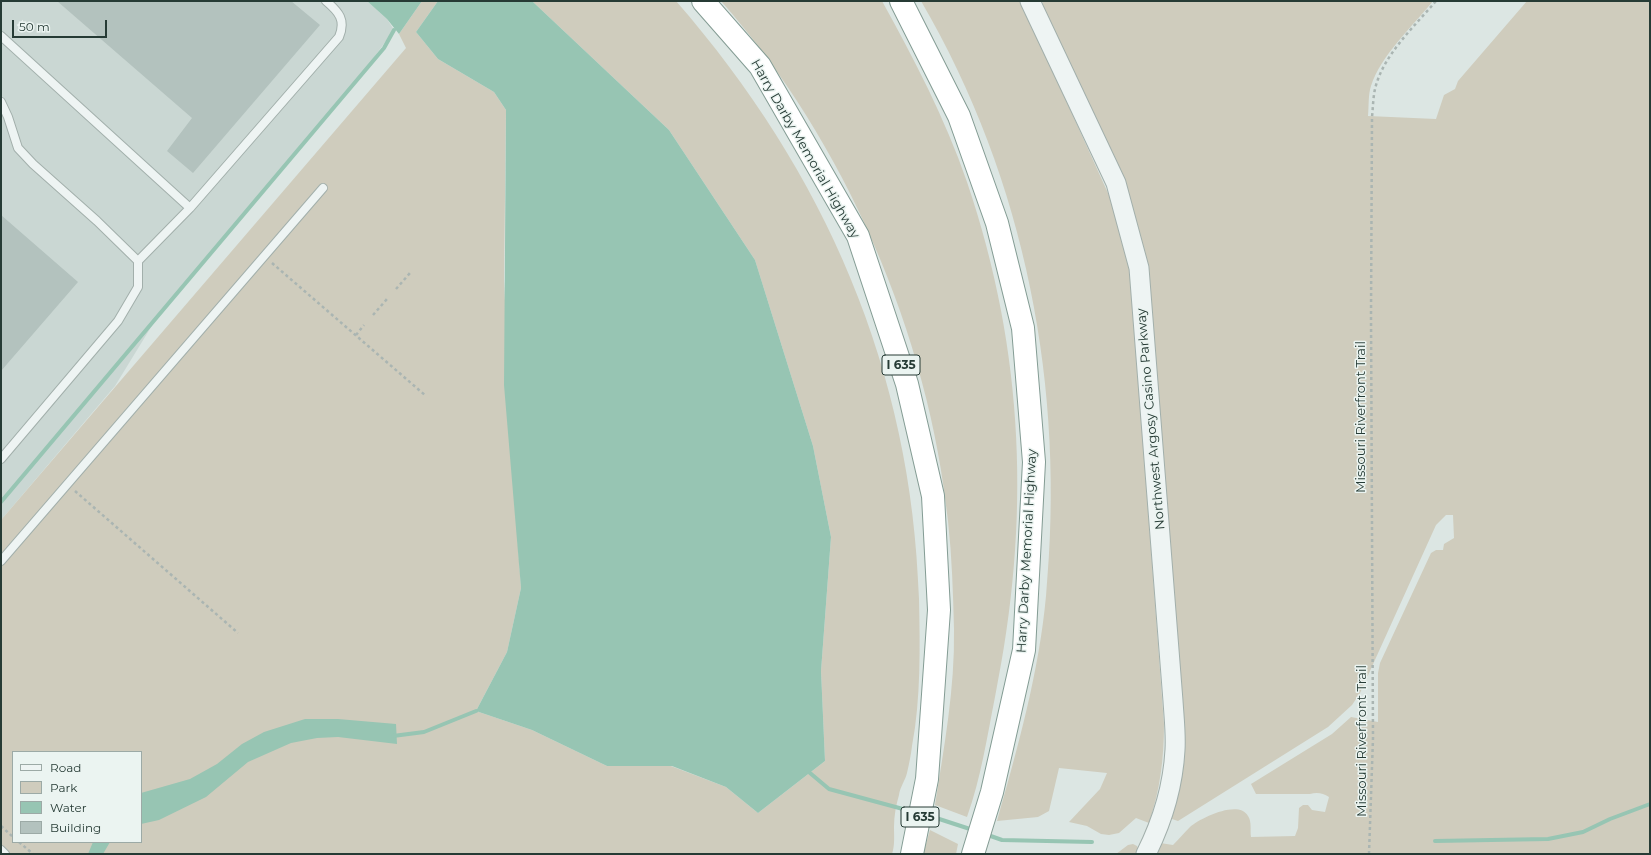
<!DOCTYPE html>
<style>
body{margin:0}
#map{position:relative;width:1651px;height:855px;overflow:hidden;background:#dce6e3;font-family:Montserrat,sans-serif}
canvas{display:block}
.frame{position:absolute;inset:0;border:2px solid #263b35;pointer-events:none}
.legend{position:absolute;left:12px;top:751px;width:130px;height:92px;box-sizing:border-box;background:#ebf4f1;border:1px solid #9caaa6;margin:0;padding:5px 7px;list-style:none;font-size:12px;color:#263b35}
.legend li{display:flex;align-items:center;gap:8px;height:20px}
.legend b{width:20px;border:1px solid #9caaa6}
.scale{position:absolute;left:12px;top:20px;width:95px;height:18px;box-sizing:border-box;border:2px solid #263b35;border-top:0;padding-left:5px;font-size:12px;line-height:14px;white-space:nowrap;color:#263b35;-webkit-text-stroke:3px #ebf4f1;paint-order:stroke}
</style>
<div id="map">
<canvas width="1651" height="855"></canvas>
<div class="frame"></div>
<ul class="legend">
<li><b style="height:5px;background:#eef4f3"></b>Road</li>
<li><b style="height:11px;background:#cfccbd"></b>Park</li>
<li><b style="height:11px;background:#97c5b3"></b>Water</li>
<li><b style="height:11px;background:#b3c2be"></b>Building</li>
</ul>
<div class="scale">50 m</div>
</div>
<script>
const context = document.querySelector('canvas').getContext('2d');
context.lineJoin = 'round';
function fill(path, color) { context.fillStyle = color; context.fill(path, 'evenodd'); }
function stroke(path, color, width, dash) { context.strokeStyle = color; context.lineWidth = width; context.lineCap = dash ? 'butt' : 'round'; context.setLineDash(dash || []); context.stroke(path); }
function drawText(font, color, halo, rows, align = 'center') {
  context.font = font + ' Montserrat,sans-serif'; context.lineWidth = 3; context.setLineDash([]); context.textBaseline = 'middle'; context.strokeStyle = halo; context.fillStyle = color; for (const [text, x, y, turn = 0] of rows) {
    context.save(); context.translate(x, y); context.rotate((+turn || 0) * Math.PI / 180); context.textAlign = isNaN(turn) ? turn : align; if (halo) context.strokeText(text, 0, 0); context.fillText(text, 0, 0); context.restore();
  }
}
fill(new Path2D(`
 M1 1H367L387 19 394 30 358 79 156 319 115 386 1 520Z`), '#cad7d3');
fill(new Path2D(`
 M422 1H438L416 32 438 59 494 92 506 110 504 280 514 488 521 588 507 652 476 711 532 730 607 766H671L726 787 758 813 825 761 821 671 831 537 813 446 755 260 669 130 532 1H676C825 172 912 371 919 599 920 647 921 699 912 746 911 755 909 764 907 773 905 781 900 787 899 795 896 805 894 816 894 827 894 836 895 845 892 854H1V520L406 48 399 34ZM13 752H141V842H13Z
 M721 1H882C914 59 945 118 967 182 1025 353 1031 521 995 697 987 737 981 778 967 817L935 805C944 747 955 689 954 629 953 593 952 557 948 521 929 336 845 141 721 1Z
 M921 1H1021L1112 202 1127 256 1131 280 1164 724C1164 759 1160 790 1149 823L1136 818 1119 833 1109 835 1101 834 1087 826 1069 822 1100 789 1107 773 1059 768 1049 811 1038 817 997 821C1018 747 1039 672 1046 596 1066 389 1026 181 921 1Z
 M1042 1H1433C1413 26 1381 55 1371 86 1368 95 1369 106 1368 116L1436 119 1444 95 1455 89 1458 81 1527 1H1650V854H1154L1160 843 1173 845C1179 839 1184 833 1190 827 1200 818 1239 799 1248 816 1252 822 1250 830 1251 837L1295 836 1298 828 1299 808 1303 805H1308L1312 810 1325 812 1329 797C1323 793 1317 792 1310 794H1256L1251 784 1332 734 1351 717 1378 722V673L1380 663 1431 553 1436 550H1443L1444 544 1454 538 1453 515H1446L1436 525 1360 693 1352 705 1328 727 1178 821 1169 818 1174 798 1144 257 1138 226 1130 200 1044 9Z
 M930 830 958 844 956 854H923Z
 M1133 844 1137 846 1139 850 1137 854H1116L1128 845Z`), '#cfccbd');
fill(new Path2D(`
 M367 1H422L399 34 387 19Z
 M438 1H532L669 130 755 260 813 446 831 537 821 671 825 761 758 813 726 787 672 766H607L532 730 476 711 507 652 521 588 504 385 506 110 494 92 438 59 416 32Z
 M305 719H338L396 724 397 744 338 737 317 738 291 743 248 762 206 797 159 820 141 824V793L190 779 217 764 242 744 264 732Z
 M93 842H110L103 854H88Z`), '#97c5b3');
stroke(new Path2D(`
 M1 502 384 48 394 30
 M393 736 424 732 476 711
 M810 773 829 789 914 812
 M927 815 973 830
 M985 834 1002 840 1092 842
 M1435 841 1548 839 1583 832 1610 819 1650 804`), '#97c5b3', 4);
fill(new Path2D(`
 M57 1H291L320 25 193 173 167 151 192 118Z
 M1 215 78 282 1 371Z`), '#b3c2be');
const service = new Path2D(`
 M1 36 190 208
 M1 102 8 117 18 148 33 164 97 221 138 261V287L118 321 1 459
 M138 261 190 208 339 37C346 20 339 12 326 1
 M1 561 323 188
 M1 850 5 854`);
const tertiary = new Path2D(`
 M1030 1 1116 183 1139 268 1173 701C1174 717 1176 734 1175 750 1173 787 1162 822 1146 854`);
const motorway = new Path2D(`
 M703 1 760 66 858 236 907 384 933 496 939 610 927 779 912 854
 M901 1 959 116 997 223 1023 328 1034 462 1024 650 992 792 973 854`);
stroke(service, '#a2afab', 10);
stroke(tertiary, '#a2afab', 21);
stroke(motorway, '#849c94', 24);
stroke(new Path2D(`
 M272 263 426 396
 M396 289 410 273
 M373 315 387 299
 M356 335 364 325
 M75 491 238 633
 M1 826 13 837
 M19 842 33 854
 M1369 854 1373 738 1371 316 1372 117C1373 108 1373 98 1375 89 1383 55 1414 27 1436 1`), '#aab5b2', 2.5, [3, 3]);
stroke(service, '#eef4f3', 8);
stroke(tertiary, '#eef4f3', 19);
stroke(motorway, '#fff', 22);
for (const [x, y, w] of [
 [901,365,38],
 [920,817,38]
]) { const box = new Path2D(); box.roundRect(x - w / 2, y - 10, w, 20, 3); context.fillStyle = '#ebf4f1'; context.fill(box); stroke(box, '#263b35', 1); }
drawText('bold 12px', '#263b35', null, [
 ["I 635",901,365],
 ["I 635",920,817]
]);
drawText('13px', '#263b35', '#ebf4f1', [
 ["Harry Darby Memorial Highway",805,149,60],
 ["Missouri Riverfront Trail",1361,417,-90],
 ["Northwest Argosy Casino Parkway",1151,419,-95],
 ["Harry Darby Memorial Highway",1027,551,-87],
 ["Missouri Riverfront Trail",1362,741,-90]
]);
</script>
